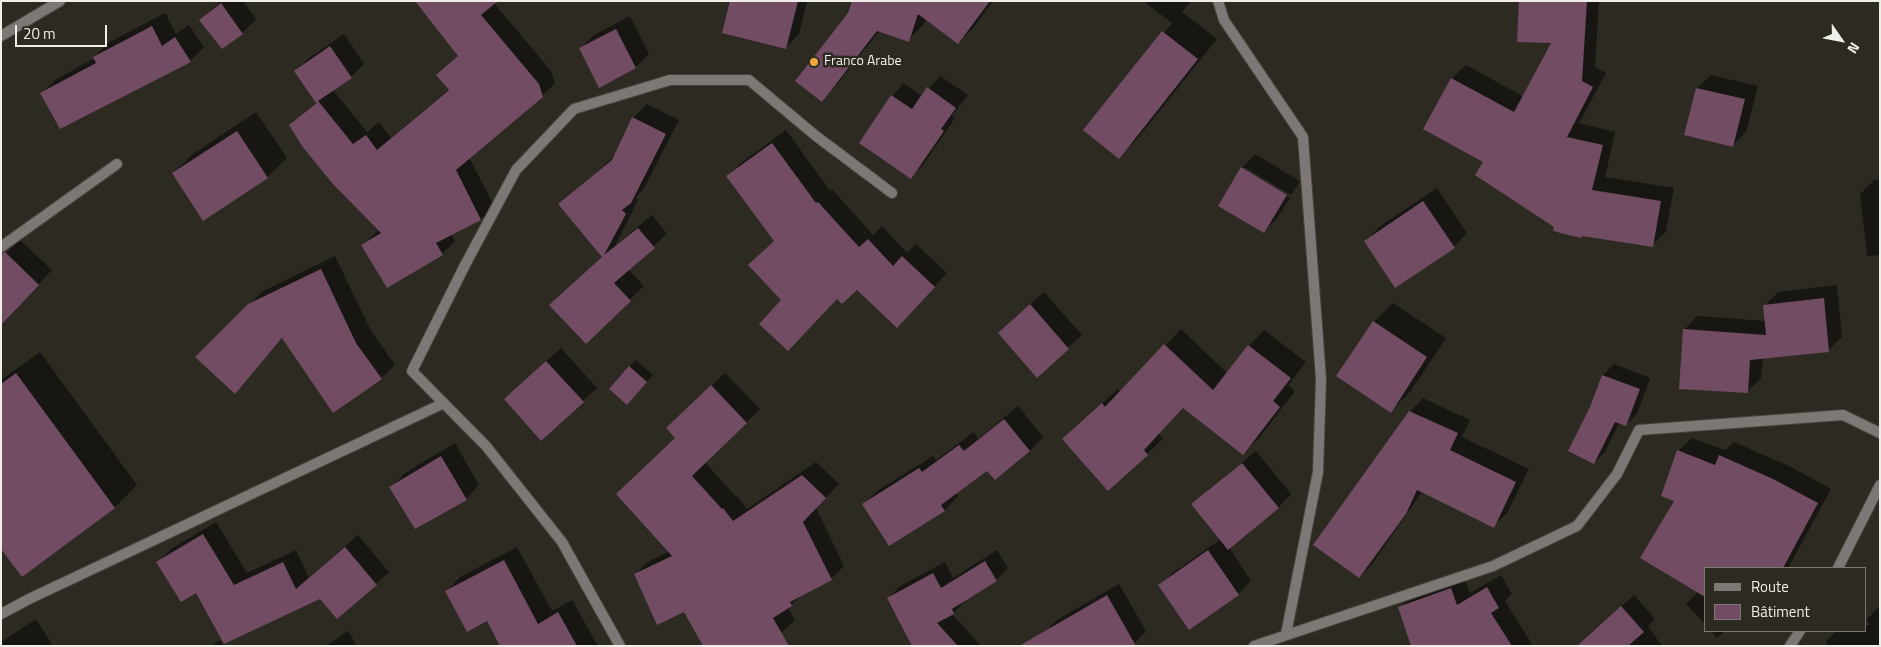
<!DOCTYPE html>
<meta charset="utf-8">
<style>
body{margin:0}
#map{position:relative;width:1881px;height:647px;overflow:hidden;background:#2d2a22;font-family:"Titillium Web",sans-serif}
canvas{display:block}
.frame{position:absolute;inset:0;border:2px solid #f0eee9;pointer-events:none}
.legend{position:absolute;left:1704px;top:567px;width:162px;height:65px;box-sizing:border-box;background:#2d2a22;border:1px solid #7b7872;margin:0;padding:6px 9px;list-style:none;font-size:15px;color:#f0eee9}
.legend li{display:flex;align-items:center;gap:10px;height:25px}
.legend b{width:25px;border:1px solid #7b7872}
.north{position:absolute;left:1816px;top:15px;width:50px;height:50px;-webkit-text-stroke:4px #2d2a22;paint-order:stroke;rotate:123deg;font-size:14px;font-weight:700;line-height:20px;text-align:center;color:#f0eee9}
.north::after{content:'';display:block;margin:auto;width:18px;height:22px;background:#f0eee9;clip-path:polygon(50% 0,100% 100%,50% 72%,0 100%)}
.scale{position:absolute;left:15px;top:25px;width:92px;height:22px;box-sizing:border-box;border:2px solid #f0eee9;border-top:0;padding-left:6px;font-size:15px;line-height:18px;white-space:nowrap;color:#f0eee9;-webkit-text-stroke:4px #2d2a22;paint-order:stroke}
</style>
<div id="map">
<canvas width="1881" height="647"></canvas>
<div class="frame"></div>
<ul class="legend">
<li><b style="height:6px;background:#7d7876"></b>Route</li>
<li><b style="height:14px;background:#714c63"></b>Bâtiment</li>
</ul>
<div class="north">N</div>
<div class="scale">20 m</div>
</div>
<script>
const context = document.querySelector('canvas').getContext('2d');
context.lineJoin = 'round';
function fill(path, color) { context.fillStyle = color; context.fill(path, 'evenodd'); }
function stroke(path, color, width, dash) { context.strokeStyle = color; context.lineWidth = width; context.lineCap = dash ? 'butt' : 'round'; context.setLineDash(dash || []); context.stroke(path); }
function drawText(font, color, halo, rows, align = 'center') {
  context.font = font + ' "Titillium Web",sans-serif'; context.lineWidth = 5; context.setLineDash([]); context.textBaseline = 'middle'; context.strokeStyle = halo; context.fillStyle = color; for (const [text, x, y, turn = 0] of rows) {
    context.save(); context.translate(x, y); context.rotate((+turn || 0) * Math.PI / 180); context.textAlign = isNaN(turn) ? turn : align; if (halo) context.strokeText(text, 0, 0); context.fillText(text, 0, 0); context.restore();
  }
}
fill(new Path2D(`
 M221 1H243L256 19 242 33 200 20Z
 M732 1H807L799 34 785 48Z
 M853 1H993L974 27 958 43 926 19 924 24 908 40 880 30 837 84 821 100Z
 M1143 1H1191L1182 12 1217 39 1138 138 1119 157 1085 130 1172 23Z
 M1520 1H1599L1595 67 1606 73 1579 123 1615 132 1605 177 1674 188 1666 232 1652 245 1556 226 1484 162 1424 128 1452 78 1466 65 1524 97 1553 42Z
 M493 2 551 71 555 83 542 96 469 157 494 206 481 219 451 234 455 241 442 254 363 245 380 229 291 125 317 102 296 71 309 58 344 34 364 64 351 77 333 90 367 132 379 122 391 138 449 89 438 75 459 55 423 10Z
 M165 13 176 34 189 25 204 47 190 61 60 128 42 93 55 80 95 58 94 57 108 43Z
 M630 16 649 54 636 67 600 87 580 49 594 35Z
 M1711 75 1758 86 1746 132 1733 145 1697 88Z
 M940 76 968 95 952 116 955 118 923 165 911 177 892 96 904 83 922 96Z
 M647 104 679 120 644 188 636 197 638 200 615 246 652 215 667 234 628 269 644 286 591 338 603 257 560 204 615 156 633 118Z
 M256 112 287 158 267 177 204 219 173 173 193 154Z
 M786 130 830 191 832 189 873 235 882 226 907 253 916 244 947 273 910 313 857 288 838 297 783 300 775 240 728 176 741 163Z
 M1255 154 1300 181 1291 195 1244 167V170L1290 198 1277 218 1264 231 1242 168Z
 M1874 180H1880V255L1867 256 1860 194Z
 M1437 188 1467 233 1454 247 1365 241 1379 227Z
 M20 240 52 270 1 324V258Z
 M335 256 370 329 395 365 381 378 283 338 235 392 196 357 263 291Z
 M1837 285 1842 337 1828 350 1763 358 1761 378 1747 392 1684 330 1697 316 1766 321 1764 306 1778 292Z
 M1044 292 1082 335 1037 376 1013 319Z
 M1393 303 1446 338 1410 392 1391 411 1374 322Z
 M1181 329 1227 373 1249 346 1264 330 1306 362 1288 385 1295 391 1259 438 1243 453 1184 407 1159 434 1163 439 1147 454 1080 424 1118 389 1121 392Z
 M561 348 597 388 583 401 519 386Z
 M40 352 137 485 114 508 1 547V380Z
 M636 360 653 375 634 396 629 367Z
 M1614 364 1650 378 1637 414 1626 425 1619 423 1605 452 1594 463 1591 407 1603 375Z
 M725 373 760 409 705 462 736 497 737 496 747 509 816 462 839 484 816 508 844 566 831 579 804 593 788 608 795 620 781 633 684 610 635 574 649 561 670 551 677 437 668 428Z
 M1423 398 1470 420 1462 437 1529 469 1507 513 1493 526 1422 492 1372 564 1359 577 1410 412Z
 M1018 406 1043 437 1030 451 988 469 956 492 958 496 945 510 889 544 864 504 877 491 933 456 936 460 974 432 978 439Z
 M1692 438 1725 450 1734 442 1789 466 1831 489 1788 568H1705V624L1686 604 1698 592 1676 500 1678 451Z
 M455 443 479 485 466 499 391 487 405 473Z
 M1256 451 1291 494 1278 508 1229 547 1251 581 1238 594 1160 585 1174 572 1221 539 1193 504 1207 491Z
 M216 522 247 573 296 550 309 578 358 535 389 572 376 584 320 598 197 591 158 562 171 549Z
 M517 547 552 611 572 600 598 646H502L487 619 447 591 460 577Z
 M997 550 1008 568 996 580 964 600 965 601 952 614 981 646H913L889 598 900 586 945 562 953 578Z
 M1501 575 1512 594 1505 601 1533 646H1413L1399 608 1413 594 1464 576 1470 593Z
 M1119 584 1146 631 1135 643 1130 646 1046 631 1057 620Z
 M1634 595 1655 619 1648 626 1662 646H1597L1602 624Z
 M1880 606V646H1826V641L1836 631H1865V625H1870L1866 620Z
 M36 619 53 646H1V642Z
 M348 631 357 646H326Z
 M1711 631H1725L1717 638Z
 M220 640 224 646H211Z`), '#0007');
fill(new Path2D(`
 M415 1H498L481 15 539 84 543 97 456 170 481 220 436 243 443 255 387 288 361 245 381 233 332 183 302 146 289 125 318 102 316 103 294 71 330 46 352 78 318 101 353 144 366 135 377 150 449 90 436 75 458 56Z
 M730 1H798L786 49 722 33Z
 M852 1H990L958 44 918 14 909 42 877 31 822 102 795 81 848 13Z
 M1519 1H1587L1582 81 1593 87 1567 137 1603 145 1592 190 1661 201 1653 247 1582 236 1581 238 1553 231 1554 227 1475 175 1483 162 1423 129 1451 78 1514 112 1551 43 1517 42Z
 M221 3 243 34 222 49 199 20Z
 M152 26 162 46 175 37 191 62 60 129 40 93 96 63 93 57Z
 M616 29 636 68 599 88 579 48Z
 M1162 31 1198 59 1119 159 1083 130Z
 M927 87 956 108 941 129 944 131 911 179 859 143 891 95 912 109Z
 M1696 88 1745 99 1733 147 1684 135Z
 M632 117 666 134 631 203 622 210 626 214 604 255 638 228 655 248 614 283 631 301 586 344 549 305 602 257 558 204 612 160Z
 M237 131 268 178 203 221 172 173Z
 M772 143 816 203 818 202 859 247 868 239 893 266 902 256 935 287 897 328 857 290 842 304 837 299 788 351 759 324 781 300 748 265 774 241 726 176Z
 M1241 167 1287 195 1264 233 1218 206Z
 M1423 201 1455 248 1395 288 1364 241Z
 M5 252 39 285 1 325V254Z
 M321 269 356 343 382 379 333 413 282 338 235 394 195 357 248 304Z
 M1824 298 1829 352 1750 360 1748 393 1679 389 1683 329 1766 335 1763 305Z
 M1030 304 1069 349 1037 378 998 333Z
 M1373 321 1427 357 1391 413 1336 376Z
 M1164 344 1213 390 1248 345 1291 378 1273 401 1280 407 1243 455 1183 408 1144 450 1148 455 1108 491 1062 439 1102 403 1105 407Z
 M546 361 584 402 541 441 504 399Z
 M629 366 647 382 627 405 609 389Z
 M16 373 115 508 22 577 1 549V384Z
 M1602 375 1640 389 1626 426 1615 422 1594 464 1568 451 1590 407Z
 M711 385 747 423 692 476 722 509 723 508 733 521 802 475 826 498 803 522 832 580 790 602 792 606 773 618 789 646H703L684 612 657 625 634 574 672 556 616 494 675 438 666 428Z
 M1409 411 1458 433 1450 450 1516 482 1494 528 1417 490 1406 514 1359 578 1313 545Z
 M1004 419 1030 451 995 480 987 471 941 505 945 511 889 546 862 504 919 468 922 472 959 445 964 451Z
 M1677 450 1715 465 1719 455 1773 479 1818 503 1783 568H1705V597L1640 558 1674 501 1661 496Z
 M441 456 467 500 415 529 389 487Z
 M1242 463 1279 508 1228 550 1191 504Z
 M203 534 234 585 283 562 296 589 345 547 377 585 337 619 320 599 224 644 196 593 181 602 156 562Z
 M1208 550 1239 595 1189 630 1158 585Z
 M504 560 538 624 558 612 577 646H500L487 621 467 632 445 591Z
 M985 561 997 581 952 609 954 614 937 623 958 646H912L887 598 933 573 941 588Z
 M1487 587 1499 608 1491 613 1512 646H1411L1398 607 1451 588 1457 605Z
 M1107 595 1136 646H1019Z
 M1621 606 1644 632 1628 646H1577Z`), '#714c63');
const minor = new Path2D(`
 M1218 1 1224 20 1303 137 1321 379 1318 472 1286 634
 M1 36 60 1
 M1 247 117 164
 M1838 568 1880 485
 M1 614 29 599 444 403
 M620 646 562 542 486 446 412 371 465 265 516 170 574 109 670 80H749L816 136 892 193
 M1254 646 1493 566 1577 526 1617 474 1639 430 1843 415 1880 433
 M1790 646 1800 631`);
stroke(minor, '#48453e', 12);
stroke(minor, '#7d7876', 10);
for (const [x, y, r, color] of [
 [814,62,5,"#f0a73e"]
]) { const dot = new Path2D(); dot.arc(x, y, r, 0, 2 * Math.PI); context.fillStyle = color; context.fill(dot); stroke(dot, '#2d2a22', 2); }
drawText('14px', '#f0eee9', '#2d2a22', [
 ["Franco Arabe",824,62]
], 'left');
</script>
